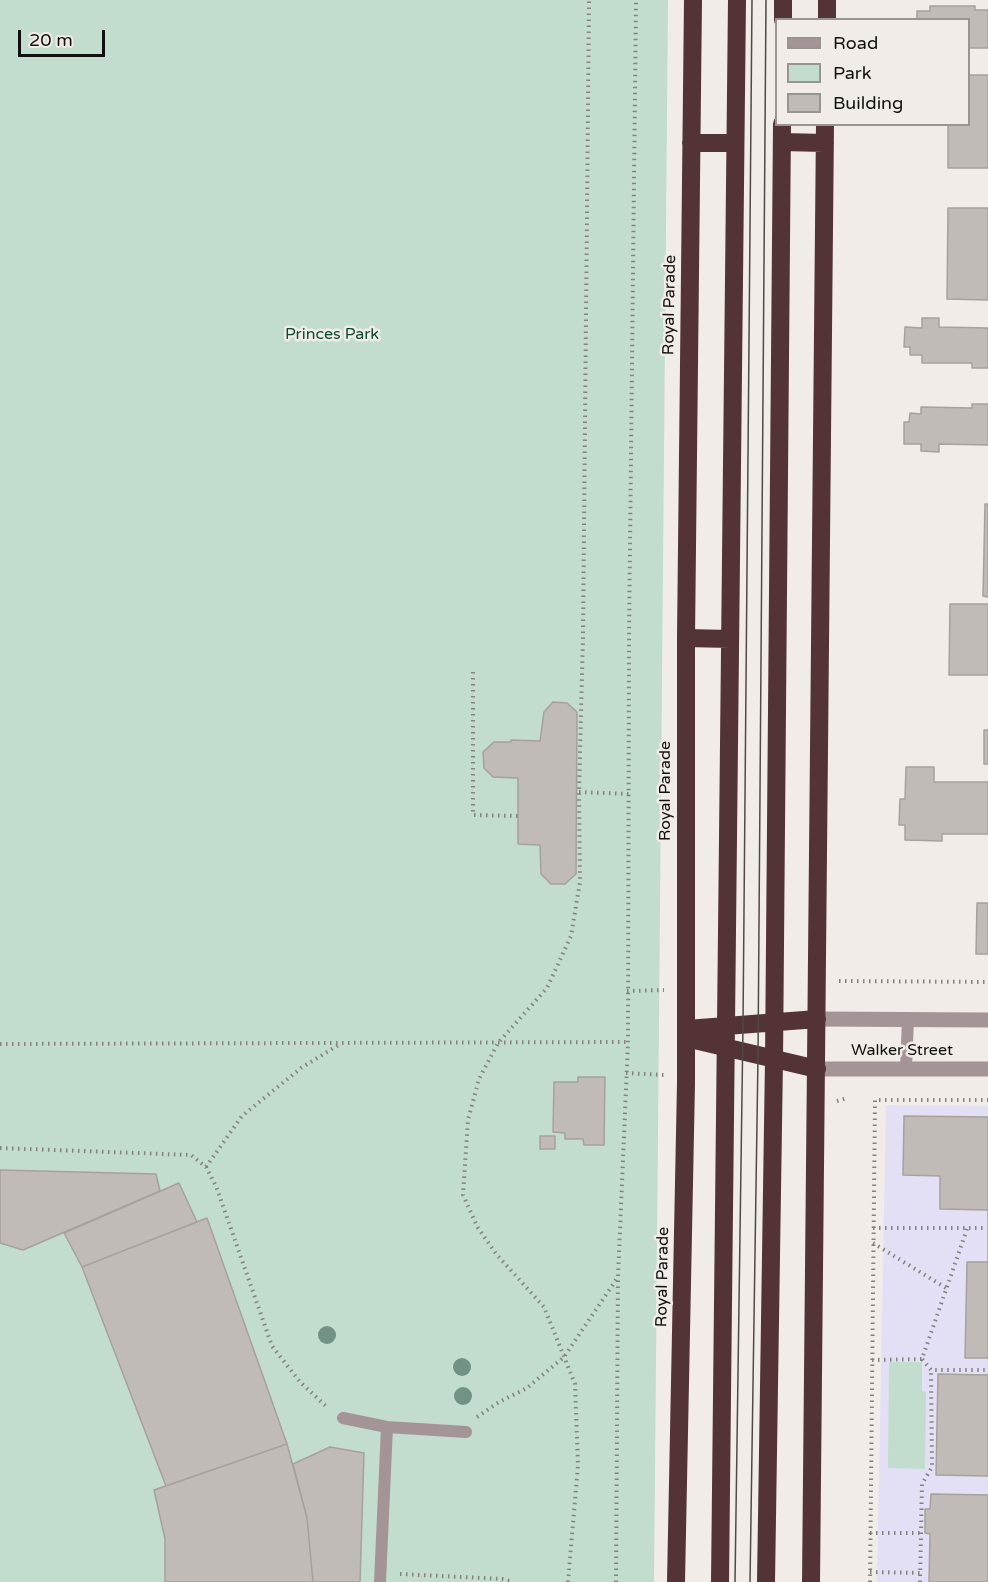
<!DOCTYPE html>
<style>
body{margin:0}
#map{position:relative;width:988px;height:1582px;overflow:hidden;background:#f1ece7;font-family:"Varela Round",sans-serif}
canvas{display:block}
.legend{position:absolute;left:775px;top:18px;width:195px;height:108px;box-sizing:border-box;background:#f1ece7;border:2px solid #989490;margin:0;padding:8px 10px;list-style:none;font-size:18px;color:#12100e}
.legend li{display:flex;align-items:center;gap:12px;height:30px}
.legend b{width:30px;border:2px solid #989490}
.scale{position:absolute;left:18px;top:30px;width:87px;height:27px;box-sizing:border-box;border:3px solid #12100e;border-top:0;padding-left:8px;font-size:18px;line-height:21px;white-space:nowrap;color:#12100e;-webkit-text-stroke:4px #f1ece7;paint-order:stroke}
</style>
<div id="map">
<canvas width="988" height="1582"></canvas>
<ul class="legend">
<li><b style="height:8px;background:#a59495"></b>Road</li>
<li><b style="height:16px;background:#c2dcce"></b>Park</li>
<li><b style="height:16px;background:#c0bbb7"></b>Building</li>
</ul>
<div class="scale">20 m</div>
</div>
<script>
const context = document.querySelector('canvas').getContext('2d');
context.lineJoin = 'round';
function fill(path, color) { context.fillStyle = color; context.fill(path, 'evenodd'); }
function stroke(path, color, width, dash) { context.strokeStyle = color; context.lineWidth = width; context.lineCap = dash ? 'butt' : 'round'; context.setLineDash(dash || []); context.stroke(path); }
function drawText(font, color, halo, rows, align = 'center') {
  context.font = font + ' "Varela Round",sans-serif'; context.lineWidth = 5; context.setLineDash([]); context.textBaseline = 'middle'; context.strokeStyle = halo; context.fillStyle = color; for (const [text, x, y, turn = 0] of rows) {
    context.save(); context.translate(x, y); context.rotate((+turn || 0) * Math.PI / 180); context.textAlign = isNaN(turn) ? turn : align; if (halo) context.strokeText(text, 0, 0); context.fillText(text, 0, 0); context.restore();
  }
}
fill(new Path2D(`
 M886 1105 988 1106V1582H877Z`), '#e3e0f6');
fill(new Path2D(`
 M0 0H668L654 1582H0Z
 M889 1362H922V1391L926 1392 925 1469 888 1468Z`), '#c2dcce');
const building = new Path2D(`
 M930 6H975V10H988V48H968V20H912L917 19V11H930Z
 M968 75H988V168H948V124H968Z
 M948 208H988V300L947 299Z
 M922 318H939V327L988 328V368H972V363H922V355H910V347H904L905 327 922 328Z
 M972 404H988V445L939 444V452L921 451V444H904V422H909L910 413 921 414V407L972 408Z
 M985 504H988V597L983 596Z
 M950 604H988V675H949Z
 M553 702 567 703 577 712 576 874 565 884H551L541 874 540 845 518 844V778L493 777 484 768 483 752 494 742H511V740L540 741 544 712Z
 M984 730H988V764H984Z
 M906 767H934V782H988V834H942V841L905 840V825H899L900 799H905Z
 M977 903H988V954H976Z
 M578 1077H605L604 1145H584L583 1139H565V1133L553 1132 554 1082H578Z
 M904 1116 988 1117V1262V1210L940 1209V1176L903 1175Z
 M540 1136H555V1149H540Z
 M0 1170 156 1174 160 1191 23 1250 0 1243Z
 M179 1183 197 1222 82 1267 64 1233Z
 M207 1218 287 1444 166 1486 82 1267Z
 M967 1262H988V1358H965Z
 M938 1374 988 1375V1476L936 1475Z
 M287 1444 307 1518 313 1582H165V1539L154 1490Z
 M330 1447 364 1453 360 1582H313L307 1518 293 1464Z
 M931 1494 988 1495V1582H929L930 1534 925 1533V1509H930Z`);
fill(building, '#c0bbb7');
stroke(building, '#a6a19d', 1.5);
stroke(new Path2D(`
 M473 672V815L518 816
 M579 792 629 794
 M839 981 988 982
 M627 991 664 990
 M0 1044 628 1042
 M626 1073 664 1075
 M837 1101 848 1098
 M0 1148 191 1155 206 1167 216 1186 272 1346 300 1382 328 1408
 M206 1167 242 1116 301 1068 340 1044
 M873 1228H987
 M967 1229 922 1359 931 1370H988
 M873 1243 946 1288
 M872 1360 922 1359
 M477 1417 499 1402 527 1388 564 1357 618 1277
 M870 1533H921
 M870 1572 921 1573
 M400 1574 502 1579 513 1582
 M568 1582 578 1465 575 1384 544 1307 497 1255 478 1228 463 1195 468 1120 479 1079 498 1043 547 988 571 936 580 882 579 792 583 635 589 0
 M616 1582 618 1277 628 1042 629 636 636 0
 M870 1582 875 1100H988
 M920 1582 922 1484 932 1467 931 1370`), '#85827e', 4, [1.5, 4.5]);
stroke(new Path2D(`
 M906 1068 908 1019
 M343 1418 387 1427 466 1432
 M380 1582 387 1427`), '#a59495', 12);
stroke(new Path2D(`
 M817 1019 988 1020
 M817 1069H988`), '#a59495', 15);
stroke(new Path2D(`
 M783 20V0
 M827 20V0
 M782 142 825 143
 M691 143H735
 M686 638 730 639
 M687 1029 817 1019
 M686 1038 817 1069
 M676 1582 686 1083V638L693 0
 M720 1582 737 0
 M766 1582 774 1060 782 124
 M811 1582 825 124`), '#533336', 18);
stroke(new Path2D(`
 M735 1582 743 1025 752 0
 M750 1582 758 1056 766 0`), '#4d4a48', 1.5);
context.fillStyle = '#709383';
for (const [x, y] of [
 [327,1335],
 [462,1367],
 [463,1396]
]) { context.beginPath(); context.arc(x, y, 9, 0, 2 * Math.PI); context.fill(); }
drawText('16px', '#12100e', '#f1ece7', [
 ["Royal Parade",670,305,-89],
 ["Royal Parade",666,791,-90],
 ["Walker Street",902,1051],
 ["Royal Parade",663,1277,-89]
]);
drawText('16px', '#074b32', '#f1ece7', [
 ["Princes Park",332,335]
]);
</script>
